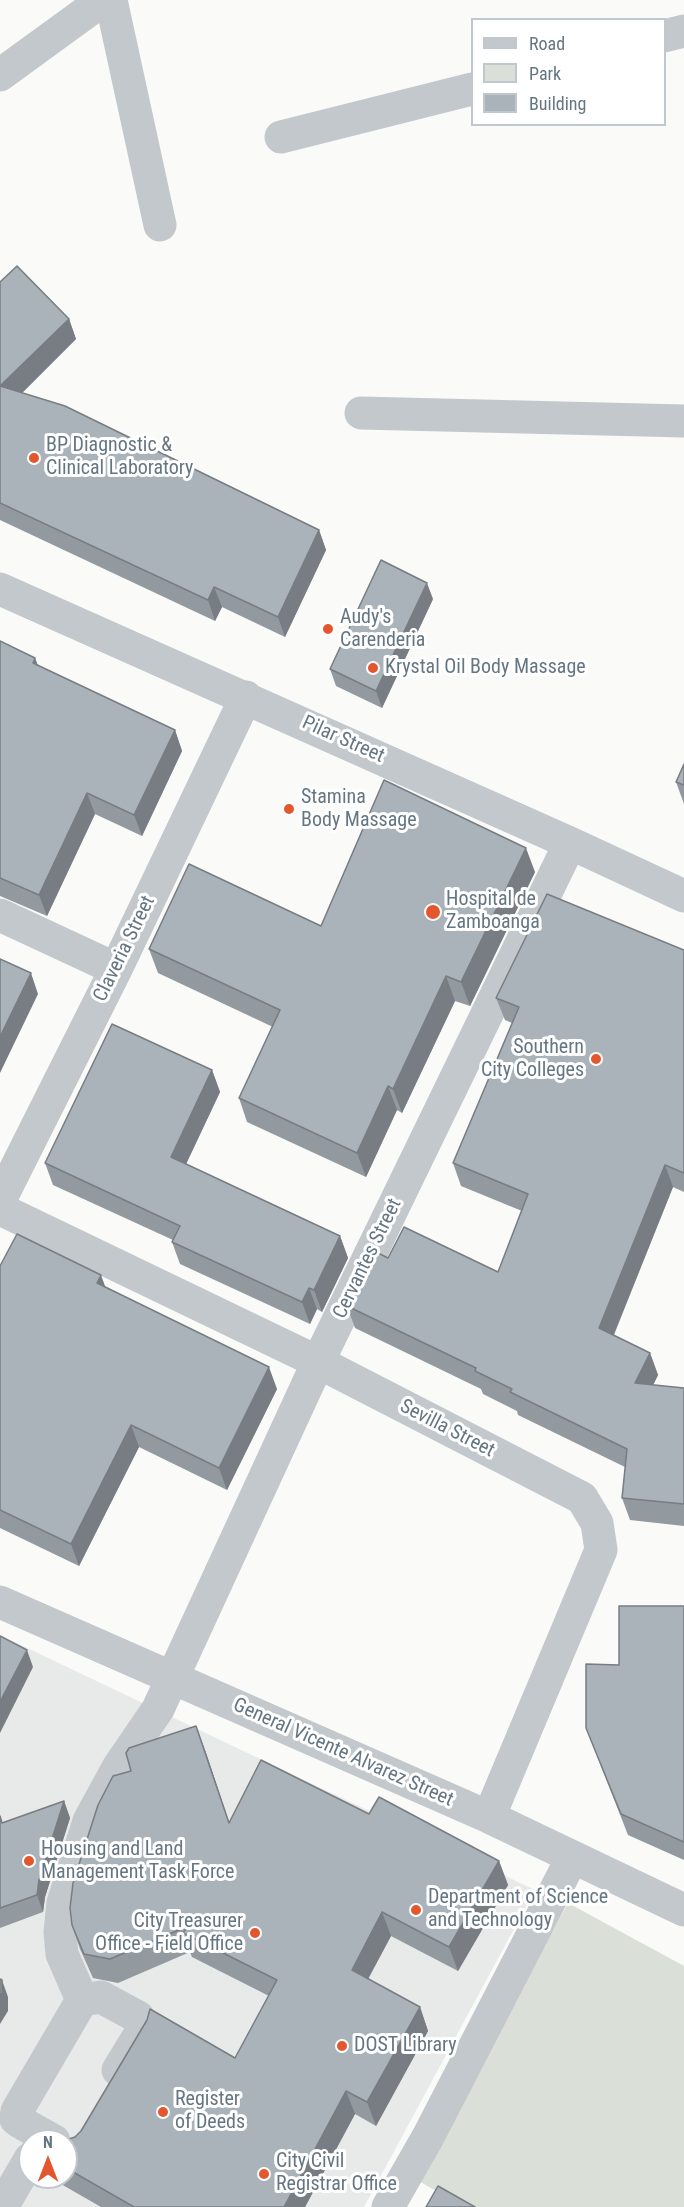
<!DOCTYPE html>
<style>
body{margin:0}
#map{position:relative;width:684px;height:2207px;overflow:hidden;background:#fafaf8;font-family:"Roboto Condensed",sans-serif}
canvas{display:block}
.legend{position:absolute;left:471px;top:18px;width:195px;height:108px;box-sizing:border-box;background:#fff;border:2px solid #c1c8cd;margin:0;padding:8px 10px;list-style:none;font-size:18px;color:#657683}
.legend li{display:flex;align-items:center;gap:12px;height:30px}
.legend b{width:30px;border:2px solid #c1c8cd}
.north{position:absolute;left:18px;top:2129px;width:60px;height:60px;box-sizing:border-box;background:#fff;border:2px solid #c1c8cd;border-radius:50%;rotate:0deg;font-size:16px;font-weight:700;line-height:24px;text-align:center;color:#657683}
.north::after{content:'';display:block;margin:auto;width:21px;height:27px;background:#e4572e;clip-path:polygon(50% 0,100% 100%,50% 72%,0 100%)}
</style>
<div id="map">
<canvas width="684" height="2207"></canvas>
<ul class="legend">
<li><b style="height:8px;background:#c3c8cc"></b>Road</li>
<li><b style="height:16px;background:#dadfd7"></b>Park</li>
<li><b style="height:16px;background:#aab3b9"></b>Building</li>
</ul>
<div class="north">N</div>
</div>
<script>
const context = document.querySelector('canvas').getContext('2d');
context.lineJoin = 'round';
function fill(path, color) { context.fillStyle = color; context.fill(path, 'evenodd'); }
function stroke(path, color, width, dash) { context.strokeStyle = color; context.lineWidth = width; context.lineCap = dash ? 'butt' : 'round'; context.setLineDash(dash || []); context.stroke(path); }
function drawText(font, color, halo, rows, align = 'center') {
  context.font = font + ' "Roboto Condensed",sans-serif'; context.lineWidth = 6; context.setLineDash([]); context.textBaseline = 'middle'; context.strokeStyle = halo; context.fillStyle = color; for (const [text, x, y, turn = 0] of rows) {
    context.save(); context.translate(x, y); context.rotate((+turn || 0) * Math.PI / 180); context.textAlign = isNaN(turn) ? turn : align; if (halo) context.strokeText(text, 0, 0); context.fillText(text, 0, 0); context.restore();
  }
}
fill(new Path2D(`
 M0 1635 535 1890 364 2207H0ZM30 2141H66V2177H30Z`), '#e8e9e9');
fill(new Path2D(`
 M568 1903 684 1966V2207H464L417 2180Z`), '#dadfd7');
stroke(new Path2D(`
 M111 0 160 225
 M664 36 684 31
 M0 75 103 0
 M281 137 472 89
 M361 413 684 421
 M0 589 570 843 684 896
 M0 915 116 969
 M0 1200 116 969 246 697
 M0 1209 318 1362 582 1498 597 1523 601 1550 489 1817
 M0 1602 489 1817 684 1910
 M82 2000 62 1954 60 1932 63 1903 89 1821 119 1766 158 1709 318 1362 570 843
 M54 2141 20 2122 16 2119 17 2111 82 2000 101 1997 138 2017 142 2025 140 2034 118 2070
 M2 2207 30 2159
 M388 2207 428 2137 572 1858`), '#c3c8cc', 33);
fill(new Path2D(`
 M0 282 69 319 76 339 22 393 319 530 326 550 285 637 222 607 215 621 0 520Z
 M433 599 382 708 336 686 330 669Z
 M0 641 35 658 38 666 175 730 182 751 142 836 95 814 47 916 0 896Z
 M684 764V804L676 782Z
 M535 872 470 1006 455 1001 402 1113 397 1110 366 1177 247 1122 239 1098 273 1027 158 973 149 949 321 926Z
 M684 950V1192L673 1187 614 1335 650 1353 658 1375 653 1385 684 1388V1526L630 1520 622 1498 625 1467 518 1415 517 1411 483 1394 481 1389 355 1328 347 1306 388 1258 498 1272 522 1211 461 1186 453 1163 512 1023 505 1020 496 998Z
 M212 1070 220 1092 186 1164 340 1236 348 1258 322 1312 317 1309 310 1324 180 1264 172 1242 173 1240 53 1185 45 1163Z
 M0 1266 105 1287 277 1389 227 1490 139 1447 79 1566 0 1528Z
 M684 1606V1860L628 1835 586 1728 619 1665Z
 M205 1750 229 1822 369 1814 499 1861 508 1885 458 1971 391 1936 368 1979 420 2007 428 2031 376 2126 355 2114 305 2207H101L61 2184 58 2177H66V2141L235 2058 269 1996 192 1957 190 1952 118 1983 93 1978 80 1949 72 1925Z
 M64 1801 70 1818 45 1897 43 1912 0 1928V1816L2 1823Z`), '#929a9f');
fill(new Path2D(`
 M69 319 76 339 8 407 0 386Z
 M319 530 326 550 285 637 278 617Z
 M427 583 433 599 382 708 376 691Z
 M214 587 222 607 215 621 208 600Z
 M35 658 43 679 33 663Z
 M175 730 182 751 142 836 134 815Z
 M87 793 95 814 47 916 39 895Z
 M526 848 535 872 470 1006 461 982Z
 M31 973 38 994 0 1073V1037Z
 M446 976 455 1001 402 1113 393 1089Z
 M212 1070 220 1092 179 1179 171 1157Z
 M388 1086 397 1110 366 1177 357 1153Z
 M665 1165 673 1187 607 1351 599 1328Z
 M340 1236 348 1258 322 1312 314 1290Z
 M101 1275 109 1297 97 1283Z
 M309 1288 317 1309 310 1324 302 1302Z
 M650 1353 658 1375 643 1406 635 1383Z
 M269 1367 277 1389 227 1490 219 1468Z
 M131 1425 139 1447 79 1566 71 1544Z
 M27 1650 33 1667 0 1733V1702Z
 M196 1726 205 1750 237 1847 229 1823Z
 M64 1801 70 1818 45 1897 43 1912 37 1895 39 1880Z
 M499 1861 508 1885 458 1971 449 1947Z
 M382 1912 391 1936 360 1994 352 1970Z
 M2 1980 8 1997V2011L0 2024V1996Z
 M420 2007 428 2031 376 2126 367 2102Z
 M346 2091 355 2114 305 2207H284Z`), '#777d82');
const building = new Path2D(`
 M17 266 69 319 0 386 65 406 319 530 278 617 214 587 208 600 0 503V282Z
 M381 560 427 583 376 691 330 669Z
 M0 641 35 658 33 663 175 730 134 815 87 793 39 895 0 878Z
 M684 764V785L676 782Z
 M384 780 526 848 461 982 446 976 393 1089 388 1086 357 1153 239 1098 280 1010 149 949 189 864 321 926Z
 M547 894 684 950V1173L665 1165 599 1328 650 1353 635 1383 684 1388V1504L622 1498 627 1449 510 1392 512 1389 475 1371 476 1368 347 1306 374 1251 388 1258 404 1227 498 1272 528 1194 453 1163 519 1007 496 998Z
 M0 959 31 973 0 1037Z
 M112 1024 212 1070 171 1157 340 1236 314 1290 309 1288 302 1302 172 1242 180 1226 45 1163Z
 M17 1234 101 1275 97 1283 269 1367 219 1468 131 1425 71 1544 0 1510V1266Z
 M619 1606H684V1842L621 1814 586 1728V1664L619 1665Z
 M0 1636 27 1650 0 1702Z
 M196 1726 229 1823 261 1760 369 1814 379 1797 499 1861 449 1947 382 1912 352 1970 420 2007 367 2102 346 2091 284 2207H134L66 2168V2141H63L75 2137 81 2131 147 2020 150 2009 235 2058 277 1980 183 1933 188 1926 110 1959 84 1954 72 1925 70 1908 73 1883 98 1805 113 1776 131 1771 126 1753 129 1748Z
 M64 1801 39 1880 37 1895 0 1908V1816L2 1823Z
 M0 1979 2 1980V1993L0 1996Z
 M438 2186 475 2207H426Z`);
fill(building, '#aab3b9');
stroke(building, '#777d82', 1.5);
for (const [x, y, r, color] of [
 [34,458,6,"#e4572e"],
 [328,629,6,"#e4572e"],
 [373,668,6,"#e4572e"],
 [289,809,6,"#e4572e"],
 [433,912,8,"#e4572e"],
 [596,1059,6,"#e4572e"],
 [29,1861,6,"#e4572e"],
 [416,1910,6,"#e4572e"],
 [255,1933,6,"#e4572e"],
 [342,2046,6,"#e4572e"],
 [163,2112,6,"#e4572e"],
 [264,2174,6,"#e4572e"]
]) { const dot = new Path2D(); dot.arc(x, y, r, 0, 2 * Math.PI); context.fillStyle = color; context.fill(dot); stroke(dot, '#fff', 2); }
drawText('20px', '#657683', '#fff', [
 ["BP Diagnostic &",46,446],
 ["Clinical Laboratory",46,469],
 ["Audy's",340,618],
 ["Carenderia",340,641],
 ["Krystal Oil Body Massage",385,668],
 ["Stamina",301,798],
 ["Body Massage",301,821],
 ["Hospital de",446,900],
 ["Zamboanga",446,923],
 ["Southern",584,1048,"right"],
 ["City Colleges",584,1071,"right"],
 ["Housing and Land",41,1850],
 ["Management Task Force",41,1873],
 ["Department of Science",428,1898],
 ["and Technology",428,1921],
 ["City Treasurer",243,1922,"right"],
 ["Office - Field Office",243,1945,"right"],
 ["DOST Library",354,2046],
 ["Register",175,2100],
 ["of Deeds",175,2123],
 ["City Civil",276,2162],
 ["Registrar Office",276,2185]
], 'left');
drawText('20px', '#657683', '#fff', [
 ["Pilar Street",343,740,24],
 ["Claveria Street",125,949,-64],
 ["Cervantes Street",368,1259,-64],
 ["Sevilla Street",447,1429,27],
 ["General Vicente Alvarez Street",343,1753,24]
]);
</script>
